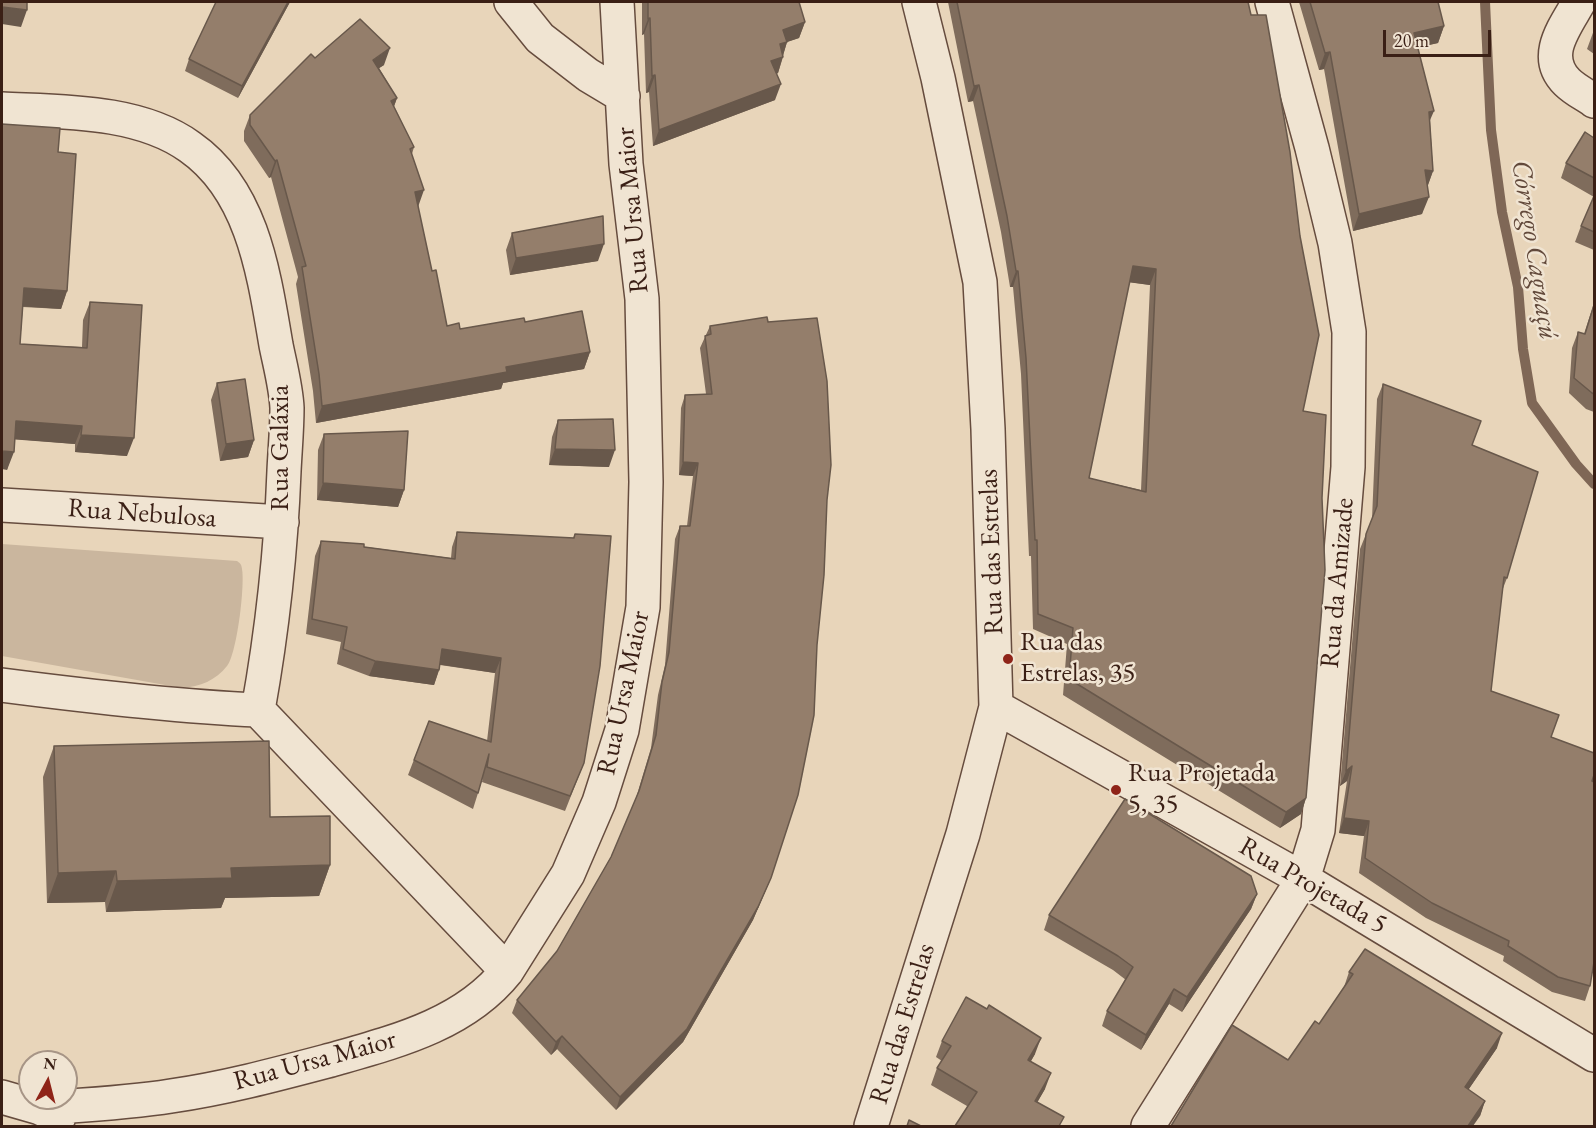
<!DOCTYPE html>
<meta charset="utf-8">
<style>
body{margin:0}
#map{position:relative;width:1596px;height:1128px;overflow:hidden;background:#e8d5ba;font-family:"EB Garamond",serif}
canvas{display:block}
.frame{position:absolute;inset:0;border:3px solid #3a1f15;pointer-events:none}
.north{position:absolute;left:18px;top:1050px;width:60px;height:60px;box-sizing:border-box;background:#f0e4d2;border:2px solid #a79586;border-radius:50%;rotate:7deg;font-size:16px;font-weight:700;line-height:24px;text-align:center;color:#3a1f15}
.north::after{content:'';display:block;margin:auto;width:21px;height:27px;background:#8f2418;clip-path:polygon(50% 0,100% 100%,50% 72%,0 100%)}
.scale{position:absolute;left:1383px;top:30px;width:108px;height:27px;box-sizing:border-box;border:3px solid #3a1f15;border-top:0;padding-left:8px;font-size:18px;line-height:21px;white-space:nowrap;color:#3a1f15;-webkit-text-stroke:4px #f0e4d2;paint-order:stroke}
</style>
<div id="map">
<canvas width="1596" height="1128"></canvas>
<div class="frame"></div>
<div class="north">N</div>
<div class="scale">20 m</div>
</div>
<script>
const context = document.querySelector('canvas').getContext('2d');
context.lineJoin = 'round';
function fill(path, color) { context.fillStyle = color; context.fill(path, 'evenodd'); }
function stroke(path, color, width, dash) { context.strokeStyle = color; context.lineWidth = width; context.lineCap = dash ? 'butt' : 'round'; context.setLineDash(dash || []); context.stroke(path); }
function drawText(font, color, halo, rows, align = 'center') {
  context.font = font + ' "EB Garamond",serif'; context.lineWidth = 5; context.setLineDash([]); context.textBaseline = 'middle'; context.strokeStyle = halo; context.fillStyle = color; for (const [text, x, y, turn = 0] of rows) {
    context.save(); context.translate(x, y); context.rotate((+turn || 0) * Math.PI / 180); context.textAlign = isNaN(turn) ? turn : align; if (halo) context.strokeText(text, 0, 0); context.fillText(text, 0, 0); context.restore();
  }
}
fill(new Path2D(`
 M2 544 237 561C241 564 241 564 242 569 245 585 237 653 227 666 216 680 200 687 182 688L2 656Z`), '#cab69e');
stroke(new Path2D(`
 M1485 2 1491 130 1502 212 1518 287 1523 349 1532 403 1576 464 1594 484`), '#7f6756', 10);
const minor = new Path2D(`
 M511 2 540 38 588 75 623 96
 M1579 2C1565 27 1541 56 1567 82 1575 90 1586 95 1594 101
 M2 109C62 112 139 110 190 147 253 191 264 275 276 345 280 365 286 387 287 408 287 429 285 450 284 471 281 551 272 632 258 710 172 706 87 696 2 685
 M2 505 282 522
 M996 707 1303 879 1594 1055
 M258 710 507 971
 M2 1097 40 1108 59 1117
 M40 1108C83 1105 128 1103 171 1096 226 1088 278 1074 331 1060 394 1042 464 1025 507 971L568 874 599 802 622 730 643 607 646 482 642 299 626 164 617 2
 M871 1126 963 834 996 707 988 429 980 282 938 78 919 2
 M1148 1126 1303 879 1318 830 1348 467 1349 332 1335 243 1312 148 1272 2`);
stroke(minor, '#664c3e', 36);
stroke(minor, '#f0e4d2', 33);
fill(new Path2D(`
 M290 2 238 98 185 71 189 59Z
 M642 2H800L799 4 805 22 799 38 787 42 783 55V57L778 73 776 74 775 100 653 146 649 92 646 93 644 34 642 35Z
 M948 2H1248L1303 411 1306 798 1301 814 1280 828 1063 695 1067 644 1033 629 1031 556H1029L1021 374 1013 287H1010L1001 232 973 101 968 102ZM1129 282 1150 285 1141 490 1089 478Z
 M1299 2H1438L1444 26 1438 43 1418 47 1430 121 1433 171 1427 187 1422 214 1353 231 1324 69 1319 70Z
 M1594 30V54L1587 49Z
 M315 58 384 65 379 68 397 98 394 106 414 147 412 154 418 206 432 271 447 326 460 329 525 322 590 352 584 369 503 383 501 389 316 423 313 391 296 284 298 277 271 177 269 178 244 141V131L250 115Z
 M2 124 58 152 67 291 61 309 23 307 20 344 82 347 83 320 90 302 127 456 75 452V444L15 439 7 470Z
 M1594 138V250L1575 242 1581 226 1594 197 1561 178 1566 163Z
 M512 233 598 261 510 275 506 250Z
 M1594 303V412L1586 409 1569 393 1572 348 1578 332 1584 334Z
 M710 326 771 878 753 920 683 1042 616 1110 557 1049 551 1055 512 1013 517 1000 557 951 611 857 636 798 651 748 658 695 665 665 675 539 680 526H687L693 476 679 475 681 408 685 395 706 394 700 348Z
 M217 383 254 440 248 457 220 461 211 400Z
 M1383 384 1473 445 1507 578 1502 591 1491 691 1551 737 1592 781 1590 986 1585 1001 1552 992 1503 961 1504 956 1426 918 1359 873 1364 836 1339 833 1347 781 1340 786 1360 549 1372 519 1377 399Z
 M558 420 609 467 549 465 552 437Z
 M324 434 404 490 398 507 317 500 318 450Z
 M457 532 573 538 575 534 584 763 565 811 482 782 483 777 473 809 408 775 429 721 487 741 495 673 440 665 439 670 434 685 369 676 337 664 341 642 306 634 315 556 321 541 451 558 452 547Z
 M54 746 270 817 330 865 319 896 225 898 221 908 106 912 105 902 47 903 43 777Z
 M1257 894 1251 909 1182 1012 1169 1004 1141 1050 1102 1026 1107 1011 1126 980 1113 970 1044 930 1049 915Z
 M1349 972 1497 1048 1468 1090 1485 1101 1480 1116 1171 1126 1288 1060 1319 1024 1344 987Z
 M942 1041 1035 1054 1031 1061 1045 1089 1037 1102 967 1106 931 1085 937 1068 942 1061 936 1057Z`), '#7f6c5c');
fill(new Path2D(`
 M288 2H290L238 98 242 86Z
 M2 7 27 10 21 27 2 24Z
 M650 18 644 34 642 35 648 19Z
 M805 22 799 38 787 42 778 73 765 78 783 30Z
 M1444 26 1438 43 1408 50 1414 33Z
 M390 48 384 65 367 76 373 60Z
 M1330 52 1324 69 1319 70 1325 53Z
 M655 75 649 92 646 93 652 76Z
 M781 84 775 100 653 146 659 130Z
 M979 85 973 101 968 102 974 86Z
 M397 98 391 115V101Z
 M1434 111 1427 127 1429 112Z
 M277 160 271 177 269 178 275 161Z
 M1425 170 1433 171 1427 188Z
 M424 190 418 207 415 192Z
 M1429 197 1422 214 1353 231 1359 214Z
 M604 244 598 261 510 275 516 258Z
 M1133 266 1156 269 1150 285 1127 282Z
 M1016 271H1018L1013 287H1010Z
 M24 288 67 291 61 309 17 306Z
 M590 352 584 369 503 383 501 389 316 423 322 406 506 367Z
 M16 421 82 426 75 444 9 439Z
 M81 435 134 438 127 456 75 452Z
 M254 440 248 457 220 461 226 444Z
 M555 449 615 450 609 467 549 465Z
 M2 451 14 452 7 470 2 469Z
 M683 462 698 463 693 476 679 475Z
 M323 483 404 490 398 507 317 500Z
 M442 649 501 658 495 673 436 664Z
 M375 661 439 670 434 685 369 676Z
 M1352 766 1347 781 1340 786 1346 771Z
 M1306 798 1301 814 1280 828 1286 812Z
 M1344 818 1369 821 1364 836 1339 833Z
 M330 865 319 896 225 898 221 908 106 912 117 881 231 868Z
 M116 871 105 902 47 903 58 873Z
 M771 878 753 920 683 1042 616 1110 620 1097Z
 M1257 894 1251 909 1182 1012 1187 997Z
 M1174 989 1169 1004 1141 1050 1146 1035Z
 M1502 1033 1497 1048 1460 1102 1465 1087Z
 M562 1036 557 1049 551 1055 556 1042Z
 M1041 1038 1035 1054 1022 1076 1028 1060Z
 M1051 1073 1045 1089 1029 1117 1035 1101Z
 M1485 1101 1480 1116 1473 1126H1468Z`), '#68584b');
const building = new Path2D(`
 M2 2H27V10L2 7Z
 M216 2H288L242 86 189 59Z
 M648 2H799L805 22 783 30 787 42 780 44 783 57 771 61 781 84 659 130 655 75 652 76 650 18 648 19Z
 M957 2H1248L1251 15H1266L1290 152 1300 236 1319 335 1303 411 1326 415 1322 498 1325 570 1306 798 1286 812 1069 679 1073 628 1038 614 1037 540H1035L1026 358 1018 271H1016L1007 216 979 85 974 86ZM1133 266 1156 269 1146 492 1089 478Z
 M1310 2H1438L1444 26 1414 33 1434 111 1429 112 1433 171 1425 170 1429 197 1359 214 1330 52 1325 53Z
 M360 19 390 48 373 60 397 98 391 101 414 147 410 149 424 190 415 192 432 271 436 270 447 326 459 323 460 329 524 318 525 322 582 311 590 352 506 367 507 372 322 406 319 374 302 267 306 266 277 160 275 161 250 125V115L311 54 315 58Z
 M2 124 60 128 58 152 76 154 67 291 24 288 20 344 87 348 90 302 142 305 134 438 81 435 82 426 16 421 14 452 2 451Z
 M1585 132 1594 138V178L1566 163Z
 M1594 196V232L1581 226Z
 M603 216 604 244 516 258 512 233Z
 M1594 305V394L1592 393 1574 378 1578 332 1585 334Z
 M767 317 768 322 817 318 827 381 831 465 827 500 824 575 817 645 814 715 798 795 771 878 758 907 687 1029 620 1097 562 1036 556 1042 517 1000 557 951 611 857 639 791 656 735 662 682 669 652 680 526H690L698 463 683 462 685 395 712 394 705 336 711 334 710 326Z
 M245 379 254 440 226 444 217 383Z
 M1383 384 1481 421 1472 445 1538 472 1507 578 1504 577 1491 691 1559 715 1551 737 1594 753V775L1592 781 1594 782V962L1590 986 1558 977 1508 946 1509 941 1432 903 1365 858 1369 821 1344 818 1352 766 1346 771 1366 534 1377 506Z
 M613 419 615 450 555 449 558 420Z
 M408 431 404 490 323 483 324 434Z
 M457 532 574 538 575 534 611 536 600 666 584 763 570 796 487 767 489 754 478 793 414 760 429 721 491 742 501 658 442 649 439 670 375 661 343 649 347 627 312 619 321 541 364 544V547L455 559Z
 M269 741 270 817 330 816V865L231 868 232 878 117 881 116 871 58 873 54 746Z
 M1125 799 1251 876 1257 894 1187 997 1174 989 1146 1035 1107 1011 1133 967 1118 956 1049 915Z
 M1365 949 1502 1033 1465 1087 1485 1101 1468 1126H1171L1232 1025 1288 1060 1315 1021 1319 1024 1353 974 1349 972Z
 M966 997 987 1009 989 1005 1041 1038 1028 1060 1051 1073 1035 1101 1064 1117 1059 1126H955L977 1092 937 1068 951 1046 942 1041Z
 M909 1120 921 1126H907Z`);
fill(building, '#947e6b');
stroke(building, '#68584b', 1.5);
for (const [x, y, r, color] of [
 [1008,659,6,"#8f2418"],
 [1116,790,6,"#8f2418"]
]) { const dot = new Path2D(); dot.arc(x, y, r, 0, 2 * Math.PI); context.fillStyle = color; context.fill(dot); stroke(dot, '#f0e4d2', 2); }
drawText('27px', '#3a1f15', '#f0e4d2', [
 ["Rua Ursa Maior",633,210,-95],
 ["Rua Galáxia",281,448,-90],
 ["Rua Nebulosa",142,514,4],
 ["Rua das Estrelas",992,552,-92],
 ["Rua da Amizade",1338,583,-85],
 ["Rua Ursa Maior",624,693,-78],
 ["Rua Projetada 5",1313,886,30],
 ["Rua das Estrelas",903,1024,-73],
 ["Rua Ursa Maior",315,1061,-15]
]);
drawText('27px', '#3a1f15', '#f0e4d2', [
 ["Rua das",1020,643],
 ["Estrelas, 35",1020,674],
 ["Rua Projetada",1128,774],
 ["5, 35",1128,805]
], 'left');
drawText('italic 28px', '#62493b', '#f0e4d2', [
 ["Córrego Caguaçú",1534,250,81]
]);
</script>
